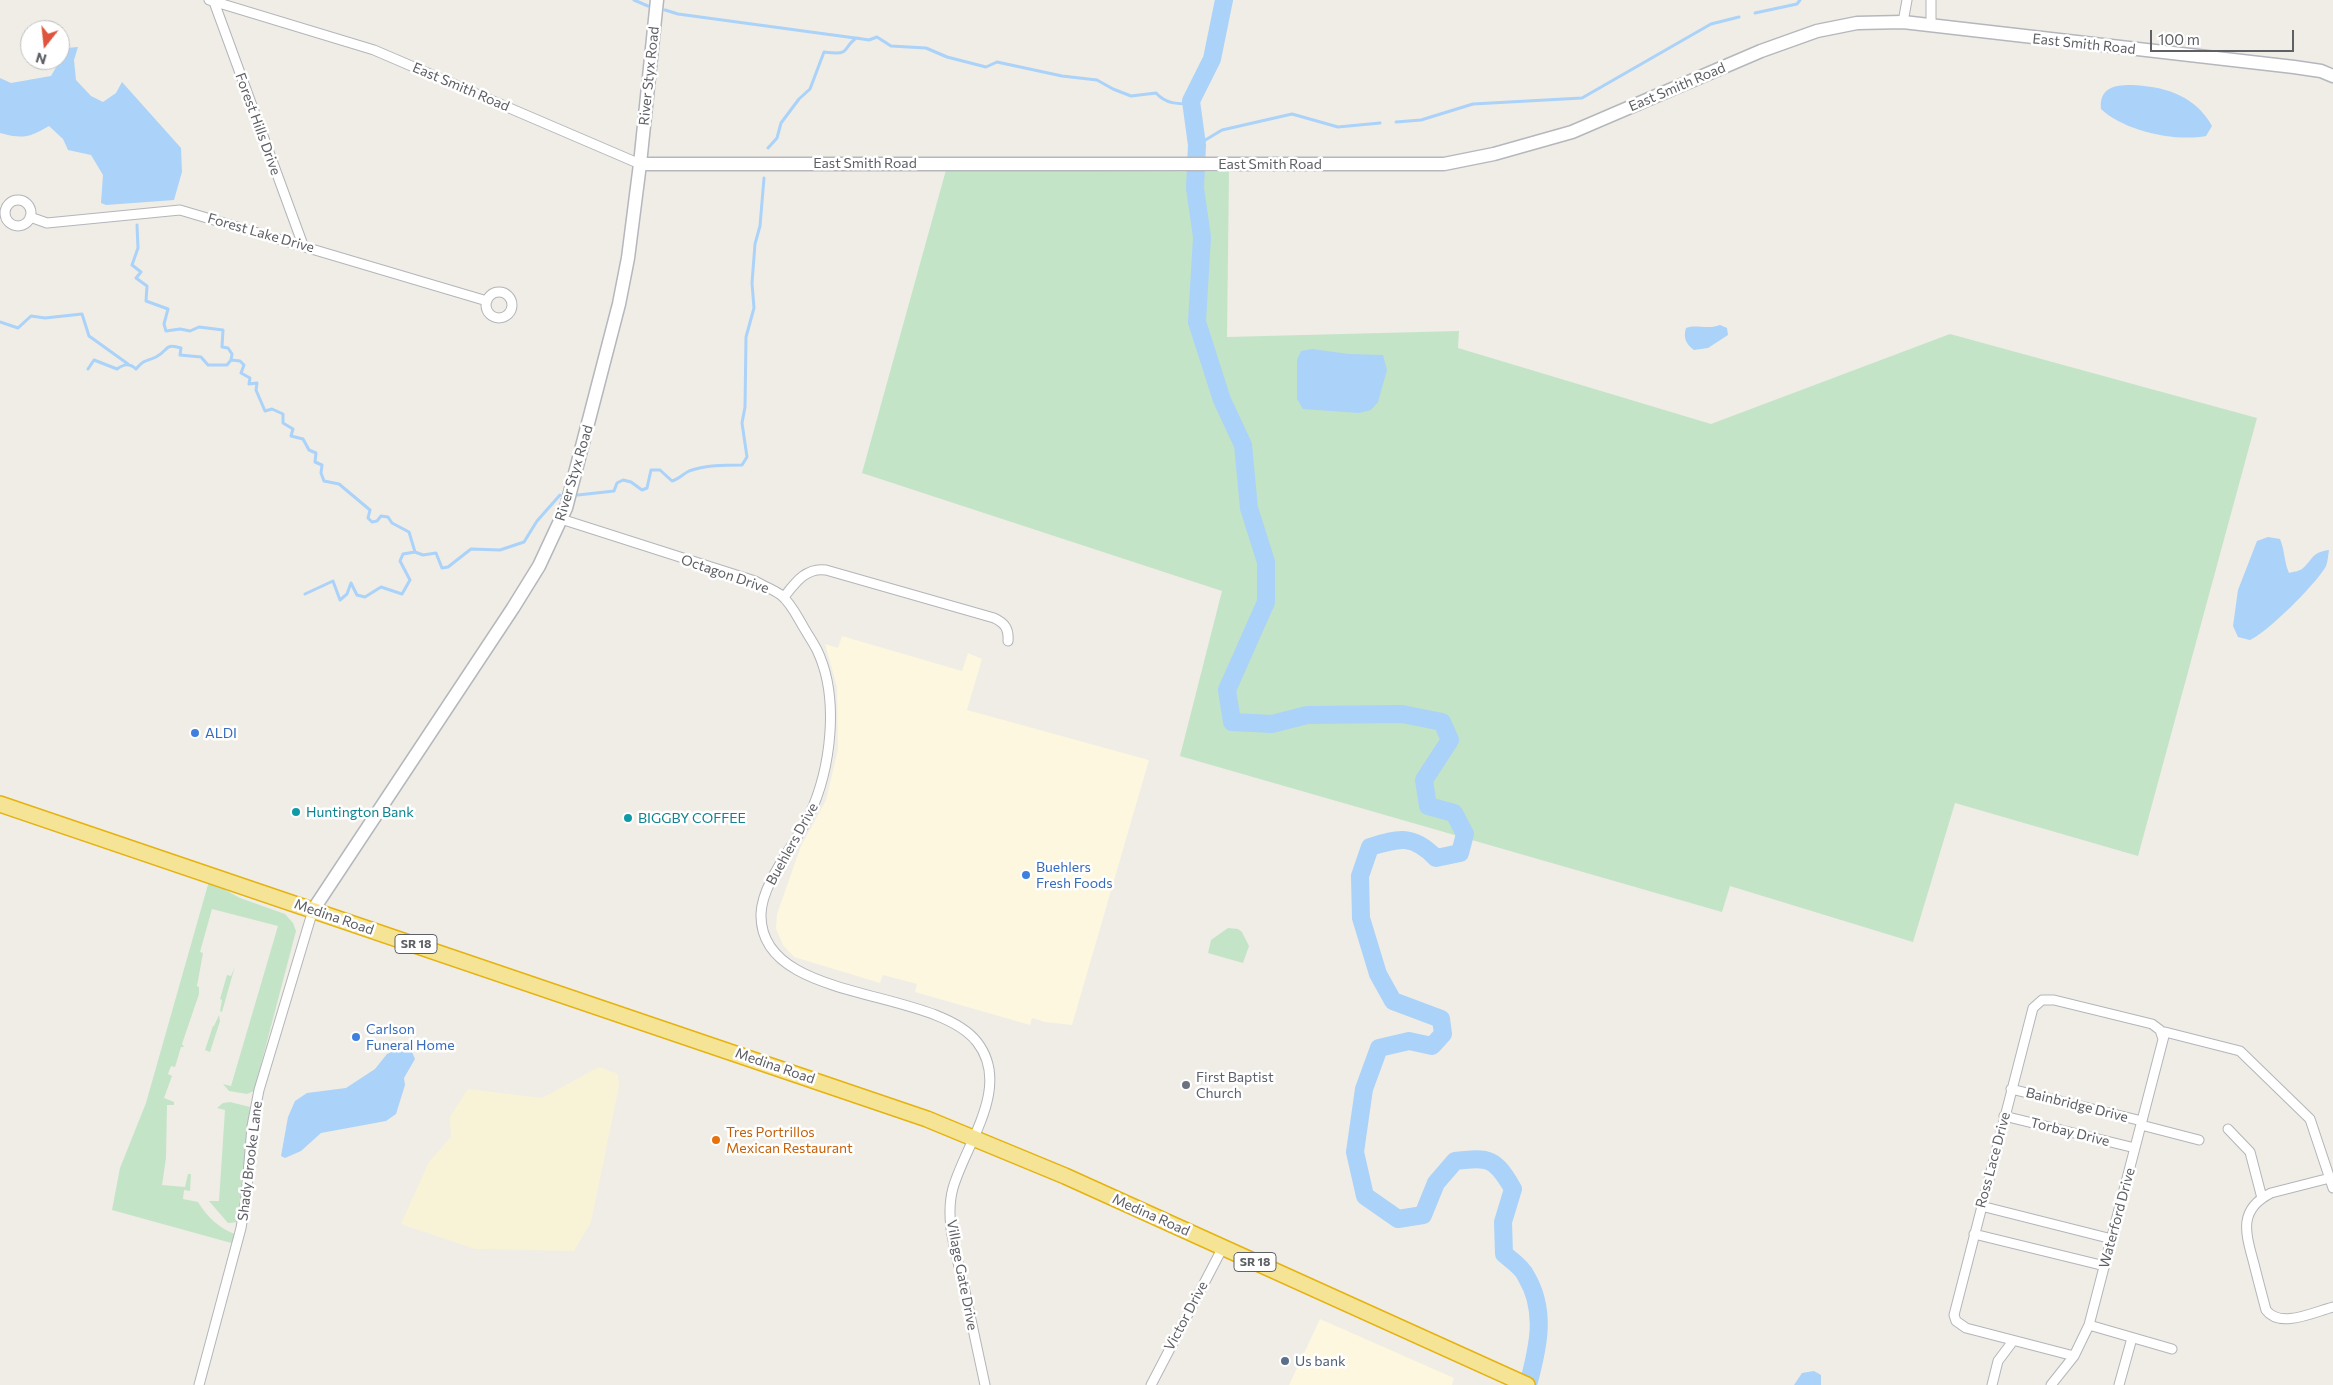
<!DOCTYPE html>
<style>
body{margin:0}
#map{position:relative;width:2333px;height:1385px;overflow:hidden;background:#efede6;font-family:Commissioner,sans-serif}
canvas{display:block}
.north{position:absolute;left:20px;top:20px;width:50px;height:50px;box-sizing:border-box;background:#fff;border:1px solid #bfbfc1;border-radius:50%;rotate:196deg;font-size:14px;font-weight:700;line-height:20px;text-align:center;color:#5e6065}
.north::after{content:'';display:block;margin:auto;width:18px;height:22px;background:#de553d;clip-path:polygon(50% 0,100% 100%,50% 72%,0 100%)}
.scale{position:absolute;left:2150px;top:30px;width:144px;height:22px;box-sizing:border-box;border:2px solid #5e6065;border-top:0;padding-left:6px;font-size:15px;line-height:18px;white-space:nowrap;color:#5e6065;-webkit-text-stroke:4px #fff;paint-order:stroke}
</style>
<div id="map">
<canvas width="2333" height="1385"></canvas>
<div class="north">N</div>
<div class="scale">100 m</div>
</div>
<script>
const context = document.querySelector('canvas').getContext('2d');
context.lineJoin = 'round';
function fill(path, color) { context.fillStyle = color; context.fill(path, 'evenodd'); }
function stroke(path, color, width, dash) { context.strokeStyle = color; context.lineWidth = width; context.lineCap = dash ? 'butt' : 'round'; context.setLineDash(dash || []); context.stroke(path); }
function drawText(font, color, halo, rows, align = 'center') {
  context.font = font + ' Commissioner,sans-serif'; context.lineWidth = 5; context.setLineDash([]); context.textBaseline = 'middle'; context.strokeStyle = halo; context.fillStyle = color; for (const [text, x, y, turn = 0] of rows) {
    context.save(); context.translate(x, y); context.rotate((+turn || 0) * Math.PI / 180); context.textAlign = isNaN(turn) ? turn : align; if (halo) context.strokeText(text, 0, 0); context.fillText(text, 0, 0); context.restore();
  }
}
fill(new Path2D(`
 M842 636 962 671 968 653 982 659 967 710 1149 760 1072 1025 1045 1022 1032 1018 1030 1025 915 992 917 984 883 975 880 983 794 957 783 945 776 929 777 914 801 846 826 800 838 749 837 687 825 644 838 648Z
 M1320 1319 1454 1378 1452 1385H1289Z`), '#fcf7de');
fill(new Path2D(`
 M946 170 1229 172 1227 337 1459 331 1458 348 1711 424 1950 334 2257 418 2138 856 1955 803 1913 942 1730 886 1722 912 1180 756 1222 591 862 473Z
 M209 881 240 898 285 914 293 923 296 931 254 1091 247 1094 229 1091 223 1084 231 1086 278 926 212 909 200 952 203 953 197 986 199 987V994L182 1044 184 1047H181L175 1067 171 1066 168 1074 172 1076 164 1098 174 1102V1105H167L166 1158 162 1185 185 1187 188 1174H191L190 1191 184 1190 183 1199 198 1202C208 1218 219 1228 237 1235L235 1244 112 1210 120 1168 146 1103Z
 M1228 928 1238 929 1242 932 1249 946 1243 963 1208 953 1211 940Z
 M235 966 222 1012 220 1011 222 1000 220 999 227 975 231 976Z
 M219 1015 220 1021 210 1052 205 1050 213 1026H214Z
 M230 1102 250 1107 239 1222 228 1223 209 1201H219L225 1110 217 1108 223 1103Z`), '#c4e4c7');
fill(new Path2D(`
 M599 1067 618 1074 619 1086 591 1222 574 1251 475 1249 401 1224 429 1162 451 1137 450 1117 468 1089 542 1098Z`), '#f8f3d7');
fill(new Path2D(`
 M78 47 74 60 76 80 91 96 103 102 116 93 122 82 181 148 182 172 174 200 106 205 101 203 103 175 91 155 68 150 63 139 49 126C29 138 22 139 0 133V78L11 83 51 76 67 48Z
 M2131 85C2161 86 2192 94 2209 121L2212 126 2206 136C2175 142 2124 131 2101 109 2099 88 2114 85 2131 85Z
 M1720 325 1727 328 1728 335 1708 348 1694 350C1686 344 1683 338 1686 328 1697 324 1706 330 1720 325Z
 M1312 349 1349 354 1383 355 1387 370 1378 402 1371 410 1359 413 1303 409 1297 399V360L1301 351Z
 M2268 537 2280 539C2285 551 2284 562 2289 573 2293 572 2299 571 2302 569 2314 559 2310 553 2329 550 2328 555 2328 561 2326 566 2317 583 2268 632 2250 640L2238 637 2233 626 2238 590 2257 541Z
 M398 1049 412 1052 415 1059 404 1078 405 1085 396 1114 386 1121 321 1133 301 1151 285 1158 281 1156 288 1117 295 1101 307 1093 346 1088 375 1069 387 1054Z
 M1814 1371 1821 1375V1385H1794L1802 1373Z`), '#abd2f9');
stroke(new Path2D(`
 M634 0 648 6
 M665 10 678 14 855 38
 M1755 13 1797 4 1800 0
 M1396 122 1421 120 1473 104 1582 98 1711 24 1739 17
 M1197 145 1222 130 1292 114 1338 127 1380 123
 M768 148 777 138 781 123 799 99 810 89 824 52C852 55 840 51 856 38L869 40 877 37 891 46 926 48 947 57 986 67 997 62 1062 76 1097 80 1113 89 1131 96 1156 93C1166 104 1177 104 1192 104
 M137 225 138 248 132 265 141 272 136 278 147 286 146 301 168 309 164 324 166 331 180 329 190 331 199 327 223 330 222 347 228 348 232 354 231 360 240 361 244 365 241 373 250 378 249 384 257 383 256 390 265 411 272 409 283 414V423L293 429 291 436 303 439 309 450 316 453 315 462 322 465 321 473 324 481 339 484 370 510 368 518 372 522 377 521 381 516 388 517 392 523 409 532 415 552 423 555 436 553 442 568 448 567 471 549 500 550 524 542 537 521 560 495
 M0 322 18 328 31 316 45 318 82 314 89 336 128 364
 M88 369 94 360 117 369C124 364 129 363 136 369 146 358 146 362 156 357 169 350 164 343 181 348L180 355 201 357 208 365H227L231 360
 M578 495 614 491 617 483 623 480 631 482 642 490 647 488 651 470H660L672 481C679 479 683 474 689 471 705 465 725 465 742 465L747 457 742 423 745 407 746 337 754 308 752 283 755 244 760 226 764 178
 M305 594 333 581 340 600 347 594 351 583 357 595 365 597 381 587 402 594 410 580 400 561 403 554 415 552`), '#abd2f9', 3);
stroke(new Path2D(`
 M1224 0 1212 59 1191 101 1197 145 1195 188 1202 237 1197 322 1222 400 1243 445 1249 508 1266 562V602L1227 690 1232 722 1272 724 1307 715 1402 714 1442 722 1450 740 1424 780 1428 806 1454 813 1465 834 1460 853 1436 858C1413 834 1399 838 1370 847L1360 876 1361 918 1378 974 1393 1001 1441 1019 1443 1034 1432 1046 1409 1041 1379 1048 1364 1089 1355 1152 1365 1196 1398 1219 1423 1215 1436 1183 1455 1161C1490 1157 1495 1158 1513 1189L1503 1222 1504 1254C1511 1260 1522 1267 1526 1276 1547 1311 1538 1348 1528 1385`), '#abd2f9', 18);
const street = new Path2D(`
 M209 0 374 50 640 164
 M1931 0V26
 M214 2 303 245
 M1903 22 1907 0
 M5 213a13 13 0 1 1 26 0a13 13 0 1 1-26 0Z
 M30 217 47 223 180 210 487 301
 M486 305a13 13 0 1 1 26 0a13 13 0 1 1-26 0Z
 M561 519 755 581C763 586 773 589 781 595 791 603 798 618 804 628 808 635 813 642 817 650 840 698 831 769 809 816 795 845 762 882 761 914 759 1004 933 986 977 1042 1012 1087 966 1143 953 1188 944 1221 957 1255 964 1287 971 1319 978 1352 985 1385
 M784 597C795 583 806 567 826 570L994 618C1005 623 1009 629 1008 641
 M2011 1089 2142 1121
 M2004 1116 2135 1148
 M2141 1125 2199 1140
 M2228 1129 2250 1152 2262 1198
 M2330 1178 2271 1193C2237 1210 2246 1234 2254 1264 2258 1280 2262 1295 2266 1310 2280 1329 2314 1312 2333 1307
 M1981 1206 2112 1239
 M1974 1234 2105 1266
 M2089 1325 2172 1349
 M2074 1356 1966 1328 1956 1321 1954 1315 2033 1008 2042 1000H2054L2152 1024 2160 1030 2163 1039
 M199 1385 241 1228 246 1199 252 1126 259 1090 313 910
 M1151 1385 1223 1247
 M1992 1385 1998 1361 2013 1341
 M2051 1385 2074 1356 2089 1325 2165 1032 2240 1051 2310 1119 2333 1188
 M2119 1385 2132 1338`);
const secondary = new Path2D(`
 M640 164H1444L1494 154 1572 132 1761 51 1817 31 1857 23 1903 22 2294 67 2321 71 2333 76
 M313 910 513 608 539 566 566 508 619 304 628 258 640 164 657 0`);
const highway = new Path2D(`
 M0 804 927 1119 1065 1176 1527 1385`);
stroke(street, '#b3b5ba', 11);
stroke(secondary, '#b5b7bc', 15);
stroke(highway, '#e5b20f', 18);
stroke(street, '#fff', 9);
stroke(secondary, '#fff', 12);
stroke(highway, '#f6e496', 15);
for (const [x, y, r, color] of [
 [195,733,5,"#3f7fe0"],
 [296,812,5,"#0f9aa8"],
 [628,818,5,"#0f9aa8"],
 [1026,875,5,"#3f7fe0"],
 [356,1037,5,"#3f7fe0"],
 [1186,1085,5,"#6b7280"],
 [716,1140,5,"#e8710a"],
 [1285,1361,5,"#5c6f8a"]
]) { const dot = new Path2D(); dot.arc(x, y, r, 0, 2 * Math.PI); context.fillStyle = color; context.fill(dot); stroke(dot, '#fff', 2); }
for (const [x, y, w] of [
 [416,944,42],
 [1255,1262,42]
]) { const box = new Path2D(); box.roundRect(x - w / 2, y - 9.5, w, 19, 4); context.fillStyle = '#fff'; context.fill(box); stroke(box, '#5e6065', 1); }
drawText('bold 12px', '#5e6065', null, [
 ["SR 18",416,944],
 ["SR 18",1255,1262]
]);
drawText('14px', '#5e6065', '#fff', [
 ["East Smith Road",2084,44,6],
 ["River Styx Road",649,76,-84],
 ["East Smith Road",461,87,23],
 ["East Smith Road",1677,87,-23],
 ["Forest Hills Drive",258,124,70],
 ["East Smith Road",865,163],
 ["East Smith Road",1270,164],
 ["Forest Lake Drive",261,233,16],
 ["River Styx Road",574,473,-73],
 ["Octagon Drive",725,574,19],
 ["Buehlers Drive",792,844,-61],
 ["Medina Road",334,917,19],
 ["Medina Road",775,1066,19],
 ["Bainbridge Drive",2077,1105,14],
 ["Torbay Drive",2070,1132,14],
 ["Ross Lace Drive",1993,1160,-75],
 ["Shady Brooke Lane",250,1161,-83],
 ["Medina Road",1151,1215,24],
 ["Waterford Drive",2117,1218,-75],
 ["Village Gate Drive",962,1275,79],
 ["Victor Drive",1186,1316,-62]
]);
drawText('14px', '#366cbe', '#fff', [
 ["ALDI",205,733],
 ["Buehlers",1036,867],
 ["Fresh Foods",1036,883],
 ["Carlson",366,1029],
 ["Funeral Home",366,1045]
], 'left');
drawText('14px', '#0d838f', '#fff', [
 ["Huntington Bank",306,812],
 ["BIGGBY COFFEE",638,818]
], 'left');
drawText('14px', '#5b616d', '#fff', [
 ["First Baptist",1196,1077],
 ["Church",1196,1093]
], 'left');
drawText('14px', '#c56008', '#fff', [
 ["Tres Portrillos",726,1132],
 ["Mexican Restaurant",726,1148]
], 'left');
drawText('14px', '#4e5e75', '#fff', [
 ["Us bank",1295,1361]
], 'left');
</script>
